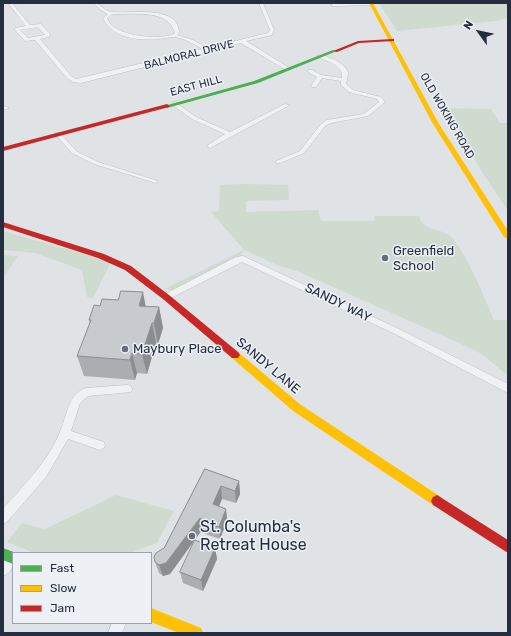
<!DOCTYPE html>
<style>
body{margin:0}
#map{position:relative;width:511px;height:636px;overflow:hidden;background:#e0e3e6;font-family:Rubik,sans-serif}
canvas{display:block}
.frame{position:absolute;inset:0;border:4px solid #252e41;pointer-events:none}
.legend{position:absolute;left:12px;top:552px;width:140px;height:72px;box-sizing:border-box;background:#edf1f6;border:1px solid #9da3ae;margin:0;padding:5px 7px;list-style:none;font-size:12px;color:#252e41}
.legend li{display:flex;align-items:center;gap:8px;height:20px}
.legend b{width:20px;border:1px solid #9da3ae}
.north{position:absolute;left:459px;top:12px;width:40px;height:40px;-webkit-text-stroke:3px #edf1f6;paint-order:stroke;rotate:303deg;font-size:11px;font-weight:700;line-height:16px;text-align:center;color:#252e41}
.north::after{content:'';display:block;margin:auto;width:14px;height:18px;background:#252e41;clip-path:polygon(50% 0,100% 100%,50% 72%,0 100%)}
</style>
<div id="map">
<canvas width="511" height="636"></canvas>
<div class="frame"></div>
<ul class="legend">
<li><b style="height:5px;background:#4caf50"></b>Fast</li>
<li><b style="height:5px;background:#ffc107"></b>Slow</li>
<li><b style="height:5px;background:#c62828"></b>Jam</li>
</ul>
<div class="north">N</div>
</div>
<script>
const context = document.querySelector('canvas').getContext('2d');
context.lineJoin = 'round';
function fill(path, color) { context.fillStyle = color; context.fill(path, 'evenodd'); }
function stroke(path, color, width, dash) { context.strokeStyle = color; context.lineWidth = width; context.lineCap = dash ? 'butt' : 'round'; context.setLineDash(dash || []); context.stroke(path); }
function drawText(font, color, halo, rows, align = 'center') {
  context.font = font + ' Rubik,sans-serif'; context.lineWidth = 3; context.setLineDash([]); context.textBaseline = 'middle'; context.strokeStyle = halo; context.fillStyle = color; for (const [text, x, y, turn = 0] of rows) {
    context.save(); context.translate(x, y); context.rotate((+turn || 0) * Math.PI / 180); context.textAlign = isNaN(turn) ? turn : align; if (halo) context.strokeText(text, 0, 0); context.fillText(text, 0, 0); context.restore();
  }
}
fill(new Path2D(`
 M379 3H508V18L496 21 397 31Z
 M445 108 491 109 500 123H508V211L482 172Z
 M246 184 288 185 289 200 246 201V212L318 210 321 221H375L374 216H419C423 233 444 227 453 239 469 258 484 297 494 320H508V376L482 354 457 342 297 271 279 266 245 250 239 256 173 290 164 289 244 250 211 212 219 211 220 185Z
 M3 231 111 262 93 298 87 297 82 270 35 253 3 250Z
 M3 255 18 256 4 276H3Z
 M116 495 174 511 157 543 130 553H34L7 542 22 523 45 529Z`), '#d0dbd0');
const street = new Path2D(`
 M8 3H12L30 25 41 24 50 34 49 37 40 39 71 76 76 79 202 49C194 44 184 38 174 37 168 37 163 39 158 39 138 41 112 38 103 18L108 14 101 10 93 3C100 3 104 11 112 12 129 14 166 6 177 24 178 26 179 30 179 33L177 35 193 40 207 48 268 33 270 30 259 3H263L274 30 272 35 246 41 291 69 286 70 241 43 81 83 73 82 67 78 35 40 25 41 15 30V28L26 26ZM112 14C132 15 168 8 175 33 163 41 127 36 115 28 111 26 109 22 107 18ZM38 27 45 35 28 38 20 30Z
 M361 3 374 4 372 5 333 6 331 5 333 4Z
 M318 55C326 55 343 62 347 70 349 75 347 79 346 84L353 90 381 97 385 102 368 116 331 123 325 126 304 153 280 163H276V161L300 151 321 124 327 120 364 114 379 102 377 99 349 92 341 85V81L322 78 316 87H312L311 86 317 77 308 72V70H312L321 75 342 78C344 65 328 62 318 57Z
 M175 102 196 117 230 132 285 104 290 105 210 148 207 146 208 145 225 134 192 119 173 105V103Z
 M3 106 8 107 9 108 3 110Z
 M56 133H60L76 151 98 162 158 181 155 183 153 182 94 164 72 153 56 135Z
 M243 256 401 330 508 384V393L395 334 242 262 169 299H163L162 297 163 295 236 257Z
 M127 385 131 386 132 389 131 392 88 396 80 403 71 431 104 442 105 445 104 448 100 450 68 439 46 477 7 522 3 524V509C24 485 48 461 60 432 67 416 68 394 86 388Z
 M12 552 15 553H13C13 563 14 572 3 576 3 566 1 556 12 552Z
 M112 623H126L122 633H108Z`);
stroke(street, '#bdc0c4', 1);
fill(street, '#f0f1f3');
fill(new Path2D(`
 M333 50 337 51 258 83 167 108 164 106 254 81Z
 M3 548 16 553H13V564L3 560Z`), '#4caf50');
fill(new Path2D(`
 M369 3H373L439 124 508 231V239L504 237 433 124Z
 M235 351 238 352 301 405 441 497 443 501 441 505 437 507 433 505 293 411 232 358 230 355 232 352Z
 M151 608 201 628 203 633H179L151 622Z`), '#ffc107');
fill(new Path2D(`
 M392 39H394V41L359 43 337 52 333 51 358 41Z
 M167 104 170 106 169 107 3 151V147Z
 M3 222 104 254 131 266 169 295 238 352 240 355 238 358H232L163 299 125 270 98 258 3 227Z
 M437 495 508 540V553L433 505 431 501 433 497Z`), '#c62828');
fill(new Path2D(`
 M100 306H146L159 307 163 328 158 344 156 343 147 374 137 373 135 380 84 376 77 356 90 324 89 320Z
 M205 469 239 481 240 494 236 503 222 499 219 507 226 509 227 521 220 539 205 534V532L202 530 170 574 163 576 159 573 155 562 164 548Z
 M215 548 217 559 203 591 183 583 180 572Z`), '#abaeb1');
fill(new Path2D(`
 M143 292 147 313 139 306Z
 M159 307 163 328 158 344 154 323Z
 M152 323 156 343 147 374 142 354Z
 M132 353 137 373 135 380 130 360Z
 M239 481 240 494 236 503 235 491Z
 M221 486 222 499 214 517 213 504Z
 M226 509 227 521 220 539 219 527Z
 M200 518 202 530 170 574 163 576 159 565Z
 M215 548 217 559 203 591 201 580Z`), '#8b8d90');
const building = new Path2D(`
 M121 291 143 292 139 306 159 307 154 323H152L142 354 132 353 130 360 77 356 91 320H89L94 305 100 306 102 299 118 300Z
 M205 469 239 481 235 491 221 486 213 504 226 509 219 527 204 522V521L200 518 166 563 159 565 155 562 154 557 156 553 164 548Z
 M195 540 215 548 201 580 180 572Z`);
fill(building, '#c7cace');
stroke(building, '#8b8d90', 1);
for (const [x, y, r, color] of [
 [385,258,4,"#666d7b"],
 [125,349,4,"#666d7b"],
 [192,536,4,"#666d7b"]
]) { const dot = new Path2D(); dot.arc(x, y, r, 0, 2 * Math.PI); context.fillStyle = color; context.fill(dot); stroke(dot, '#edf1f6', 1.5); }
drawText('11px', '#252e41', '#edf1f6', [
 ["BALMORAL DRIVE",189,55,-14],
 ["EAST HILL",196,86,-15],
 ["OLD WOKING ROAD",447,116,60]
]);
drawText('13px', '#252e41', '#edf1f6', [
 ["Greenfield",393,251],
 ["School",393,266],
 ["Maybury Place",133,349]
], 'left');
drawText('13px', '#252e41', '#edf1f6', [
 ["SANDY WAY",338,303,26],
 ["SANDY LANE",268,366,40]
]);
drawText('16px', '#252e41', '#edf1f6', [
 ["St. Columba's",200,527],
 ["Retreat House",200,545]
], 'left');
</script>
